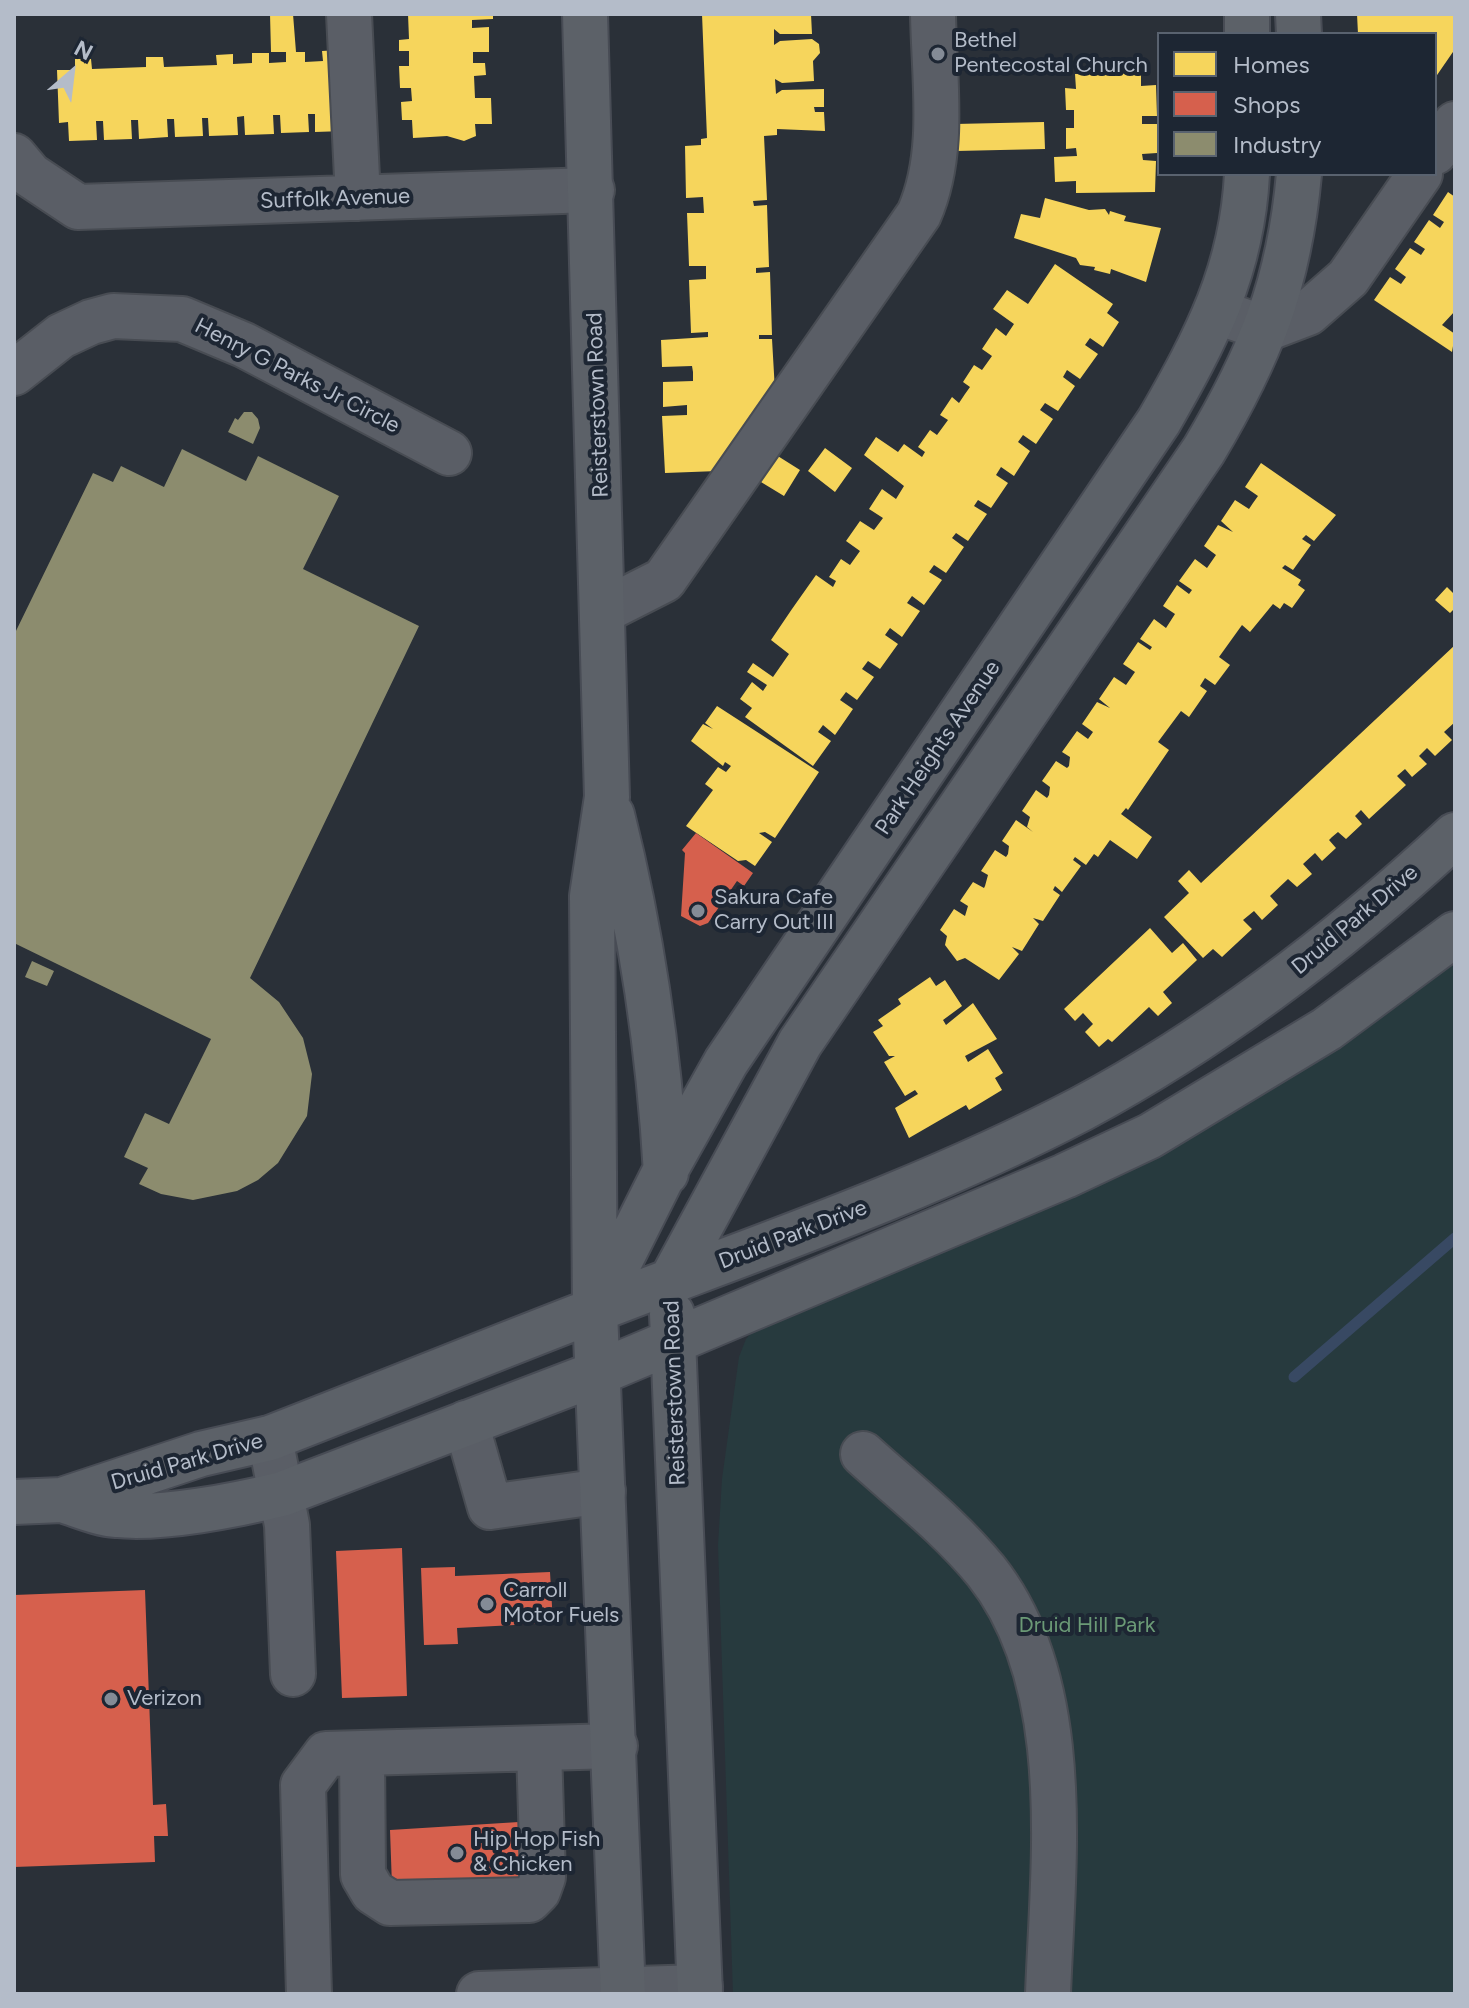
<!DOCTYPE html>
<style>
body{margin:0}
#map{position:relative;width:1469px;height:2008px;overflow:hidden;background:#2a3038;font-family:Figtree,sans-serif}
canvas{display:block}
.frame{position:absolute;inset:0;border:16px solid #b4bcc9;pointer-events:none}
.legend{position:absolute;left:1157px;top:32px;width:280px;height:144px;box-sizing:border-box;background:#1d2633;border:2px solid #59626f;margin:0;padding:10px 14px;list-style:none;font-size:24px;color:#b4bcc9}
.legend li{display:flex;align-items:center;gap:16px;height:40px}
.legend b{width:40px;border:2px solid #59626f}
.north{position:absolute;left:32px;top:32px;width:80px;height:80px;-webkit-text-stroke:6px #1d2633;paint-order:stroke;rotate:28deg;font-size:22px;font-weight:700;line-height:32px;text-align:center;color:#b4bcc9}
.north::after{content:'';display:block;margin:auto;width:28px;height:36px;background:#b4bcc9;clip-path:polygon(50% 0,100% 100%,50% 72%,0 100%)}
</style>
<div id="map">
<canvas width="1469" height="2008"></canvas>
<div class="frame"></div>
<ul class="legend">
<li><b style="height:22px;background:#f6d55c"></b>Homes</li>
<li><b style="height:22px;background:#d6604d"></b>Shops</li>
<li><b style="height:22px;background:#8c8c6e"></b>Industry</li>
</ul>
<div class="north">N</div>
</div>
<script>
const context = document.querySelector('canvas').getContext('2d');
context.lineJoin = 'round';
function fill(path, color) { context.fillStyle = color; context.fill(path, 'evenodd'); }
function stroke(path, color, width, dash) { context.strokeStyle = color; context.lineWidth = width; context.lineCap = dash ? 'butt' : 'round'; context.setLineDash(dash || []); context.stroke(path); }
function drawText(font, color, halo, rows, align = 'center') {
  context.font = font + ' Figtree,sans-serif'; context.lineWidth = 8; context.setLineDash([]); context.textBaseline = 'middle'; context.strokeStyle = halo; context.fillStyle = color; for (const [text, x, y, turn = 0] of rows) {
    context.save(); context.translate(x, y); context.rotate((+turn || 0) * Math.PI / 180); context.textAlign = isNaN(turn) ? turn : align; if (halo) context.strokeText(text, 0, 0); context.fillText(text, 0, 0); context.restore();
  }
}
fill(new Path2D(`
 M1455 955V1994H733L718 1545 722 1479 739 1357 746 1339 755 1329Z`), '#273a3e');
fill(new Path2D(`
 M270 14H293L296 52H305V62L323 61 322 51 339 50 344 131 315 132V114H308L309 132 281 133 280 115H273L274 134 245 135 244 116 237 117 238 135 209 136 208 118H202L203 136 175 137 174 119H167L168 137 139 139 138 120H131L132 139 104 140 103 121H96L97 140 69 141 68 122 59 123 57 70H75V59H91L92 69 146 67V57H163L164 67 217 65 216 55 233 54V64L252 63V53H269V63L286 62V52H271Z
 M408 14H493V19L472 20V28L489 27V52H473V63H485L486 75 474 76 475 98H491L492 124H475L476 136 464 141 447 136 413 138 412 120H402L401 102 412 101 411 88H400L399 66H409V51H399V40L409 39Z
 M702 14H811L812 34H780L774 29V45L780 41 812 39 819 44 820 53 813 61 814 81 782 83 775 79 776 94 782 90 824 89V107H814L815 112H824L825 131 777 129V135L764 136 767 200 753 201 754 206 767 205 769 267 756 268V273L770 272 772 335H759V339H772L775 391 718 471 665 473 662 416 687 415V405L663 407V382L693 381V372L692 366 662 367 661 340 708 337V332L691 333 689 280 706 279V266H689L687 213H704L703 197 686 198 685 146 701 145V139L707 138Z
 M1357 14H1455V49L1435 78V34H1358Z
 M1141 73V86L1156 85 1157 116H1142V124H1157V153L1142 154 1143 160 1156 161 1155 192 1076 193V181L1055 182 1054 157 1077 156 1076 148 1066 149V128H1074V110H1066L1065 88 1076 89 1075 74Z
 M1044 122 1045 149 956 151 955 124Z
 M1448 192 1455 197V311L1442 325 1455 334 1452 352 1374 300 1390 277 1401 284 1406 277 1395 269 1410 248 1421 255 1425 249 1414 242 1429 220 1440 228 1444 222 1433 215Z
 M1045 198 1089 210 1105 209 1109 215 1110 211 1126 216 1124 221 1161 228 1146 282 1111 269 1110 274 1094 270 1095 267 1080 265 1076 258 1014 238 1021 214 1040 218Z
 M1055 264 1113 304 1107 313 1119 322 1103 347 1090 338 1085 345 1098 354 1080 379 1067 370 1063 377 1075 386 1058 411 1045 403 1040 410 1053 419 1036 444 1023 435 1018 442 1030 451 1014 476 1001 467 996 475 1008 483 991 508 978 500 974 506 987 514 968 541 956 533 952 538 964 547 946 573 934 565 929 572 942 580 924 605 912 596 907 603 920 611 902 637 890 628 885 635 898 644 880 669 868 661 862 669 874 677 857 700 846 692 840 700 853 709 835 735 823 725 818 732 831 741 813 766 745 717 752 708 740 699 752 682 763 691 767 685 747 672 753 663 773 677 789 654 771 640 792 609 816 575 833 587 836 581 829 577 841 559 850 565 860 551 846 541 860 521 874 530 883 518 869 509 882 489 896 499 904 486 864 455 876 437 898 452 904 444 922 457 925 452 918 447 930 430 937 435 948 420 940 415 952 397 959 403 965 394 970 387 963 382 974 365 982 370 992 356 982 349 996 328 1006 336 1014 324 993 309 1007 290 1028 304Z
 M825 448 852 468 835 492 808 471Z
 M773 453 800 470 784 496 756 479Z
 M1261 463 1336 515 1314 541 1306 535 1302 539 1311 545 1293 570 1285 565 1282 568 1301 580 1298 585 1305 590 1292 608 1284 603 1280 609 1273 604 1250 632 1242 625 1219 657 1230 665 1215 685 1205 678 1200 686 1207 691 1189 717 1181 711 1158 742 1169 750 1128 810 1126 808 1121 814 1152 837 1137 859 1110 840 1098 857 1094 854 1086 865 1075 857 1073 860 1081 866 1062 892 1055 886 1053 890 1060 895 1043 921 1033 918 1039 924 1022 951 1012 947 1019 954 999 980 965 958 957 961 945 945 947 936 940 930 954 909 965 916 968 906 960 901 973 882 984 888 985 886 988 875 981 871 995 850 1006 857 1008 854 1009 846 1002 841 1016 820 1033 832 1027 827 1030 817 1022 811 1036 790 1047 798 1049 795 1050 787 1042 781 1056 761 1067 768 1069 766 1070 757 1062 752 1077 731 1088 739 1093 732 1082 724 1097 702 1110 708 1099 699 1114 677 1126 685 1135 672 1123 664 1138 642 1150 650 1152 647 1140 639 1154 619 1166 628 1175 614 1163 606 1177 585 1189 594 1192 590 1179 581 1195 559 1207 568 1216 555 1204 546 1218 525 1233 532 1221 521 1235 500 1249 509 1253 503 1258 496 1245 487Z
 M1447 587 1455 595V608L1450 613 1435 600Z
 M1455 645V722L1444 732 1452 740 1435 756 1427 748 1419 756 1427 764 1412 777 1405 769 1397 776 1406 785 1369 819 1361 810 1355 816 1362 824 1346 839 1338 832 1332 837 1329 840 1336 848 1322 861 1315 853 1303 864 1312 874 1297 887 1288 879 1270 896 1278 905 1262 920 1254 911 1243 920 1252 929 1222 957 1213 949 1203 958 1164 917 1189 893 1178 881 1189 870 1201 883Z
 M717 706 819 772 775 838 765 832 759 833 772 842 755 866 746 860 738 861 686 826 713 790 705 784 718 767 726 772 731 766 725 762 723 766 691 741 703 724 713 729 705 723Z
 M1150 928 1172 953 1183 943 1197 960 1163 992 1172 1003 1158 1016 1149 1007 1112 1042 1108 1039 1099 1047 1085 1032 1093 1024 1083 1013 1075 1021 1064 1009Z
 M930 977 936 986 945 980 962 1006 943 1020 946 1025 973 1003 997 1039 965 1056 968 1062 988 1049 1003 1073 995 1078 1002 1090 969 1110 966 1105 909 1138 895 1108 918 1094 915 1090 905 1096 884 1062 895 1056H889L873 1032 883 1026 878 1020 901 1004 898 999Z`), '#f6d55c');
fill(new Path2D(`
 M696 833 753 873 744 886 737 881 708 923 700 926 681 916 685 853 682 850Z
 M402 1548 407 1696 342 1698 336 1551Z
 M455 1567V1576L550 1572 553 1623 457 1628 458 1644 424 1645 421 1568Z
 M145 1590 153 1805 166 1804 168 1836H154L155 1862 14 1867V1595Z
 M519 1822 523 1880 392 1886 390 1830Z`), '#d6604d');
fill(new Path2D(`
 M244 412H252L258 419 260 428 253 444 228 432 235 418 238 420Z
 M182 449 246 481 258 456 339 496 303 569 419 626 250 978 279 1002 303 1038 312 1074 307 1116 278 1163 258 1180 237 1191 193 1200 161 1194 139 1184 148 1168 124 1157 145 1113 169 1124 211 1039 14 943V635L93 473 113 482 121 466 164 487Z
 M32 961 54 971 47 986 25 977Z`), '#8c8c6e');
stroke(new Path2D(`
 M1294 1377 1455 1238`), '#384963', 11);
const minor = new Path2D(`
 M349 14 358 198
 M1435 152 1455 124
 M14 156 30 175 78 207 592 190
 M1218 312 1266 329 1308 313 1348 278 1420 174
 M14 373 61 336 91 322 113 316 182 319 244 345 449 453
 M603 611 664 580 919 214C946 153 934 79 933 14
 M466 1423 490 1507 603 1491
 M270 1438 287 1525 293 1674
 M863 1454C905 1492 950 1527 986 1571 1075 1683 1053 1860 1048 1994
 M362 1753 363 1875 373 1892 390 1903 529 1900 538 1891 543 1877 539 1749
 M309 1994 303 1785 326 1754 615 1746
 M479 1994 700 1987`);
const major = new Path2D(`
 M585 14 607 797 592 896 595 1311 623 1994
 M1247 14V34
 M1298 14 1299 34
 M612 815C642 934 659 1050 666 1173
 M671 1281 800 1043 1204 450C1260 356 1289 284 1299 174
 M598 1305 666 1169 726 1062 1159 421C1206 339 1242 271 1247 174
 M672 1314 700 1994
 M62 1500C79 1505 98 1514 116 1515 162 1520 237 1505 282 1494L598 1373 1065 1176 1150 1136 1327 1029 1455 934
 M14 1502 62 1500 201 1454 270 1438C404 1386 537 1331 671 1281 810 1229 949 1178 1081 1109 1217 1036 1342 940 1455 835`);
stroke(minor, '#484c53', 48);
stroke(major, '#484c55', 48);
stroke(minor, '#5a5e66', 44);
stroke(major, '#5c6168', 44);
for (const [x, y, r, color] of [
 [938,54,8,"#848b96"],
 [698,911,8,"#848b96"],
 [487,1604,8,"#848b96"],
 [111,1699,8,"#848b96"],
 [457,1853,8,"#848b96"]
]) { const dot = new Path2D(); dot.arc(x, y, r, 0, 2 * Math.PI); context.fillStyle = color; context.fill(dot); stroke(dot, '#1d2633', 3); }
drawText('22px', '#b4bcc9', '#1d2633', [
 ["Bethel",954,41],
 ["Pentecostal Church",954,66],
 ["Sakura Cafe",714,898],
 ["Carry Out III",714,923],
 ["Carroll",503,1591],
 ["Motor Fuels",503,1616],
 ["Verizon",127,1699],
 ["Hip Hop Fish",473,1840],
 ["& Chicken",473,1865]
], 'left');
drawText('22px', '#b4bcc9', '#1d2633', [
 ["Suffolk Avenue",335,199,-2],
 ["Henry G Parks Jr Circle",297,376,27],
 ["Reisterstown Road",598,405,-92],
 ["Park Heights Avenue",938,748,-56],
 ["Druid Park Drive",1355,920,-40],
 ["Druid Park Drive",793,1235,-21],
 ["Reisterstown Road",675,1393,-92],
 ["Druid Park Drive",187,1462,-16]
]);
drawText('22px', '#6b9a76', '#1d2633', [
 ["Druid Hill Park",1087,1626]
]);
</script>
